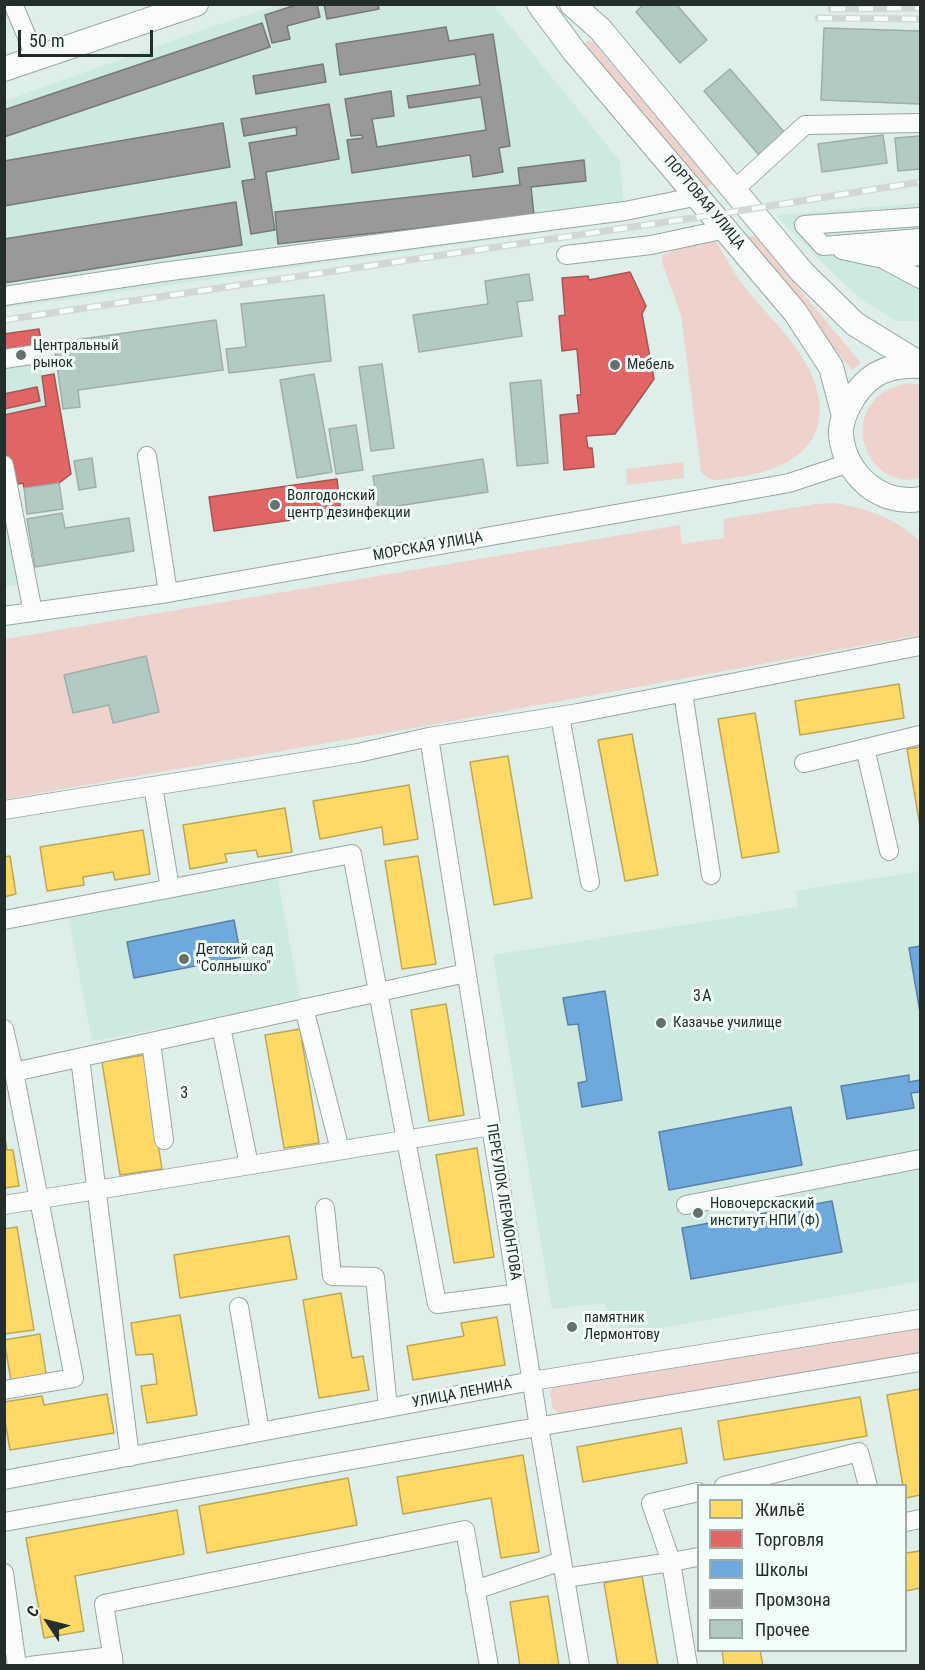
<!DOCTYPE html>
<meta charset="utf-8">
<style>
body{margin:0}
#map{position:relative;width:925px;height:1670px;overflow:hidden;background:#deeee9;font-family:"Roboto Condensed",sans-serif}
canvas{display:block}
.frame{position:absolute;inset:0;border:6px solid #232e2b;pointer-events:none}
.legend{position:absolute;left:697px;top:1484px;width:210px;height:168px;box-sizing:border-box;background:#f2fefa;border:2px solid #9faba7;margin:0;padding:8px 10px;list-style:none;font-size:18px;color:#232e2b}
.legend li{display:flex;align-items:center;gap:12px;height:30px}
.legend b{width:30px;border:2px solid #9faba7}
.north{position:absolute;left:18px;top:1592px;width:60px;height:60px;-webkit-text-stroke:4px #f2fefa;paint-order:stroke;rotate:305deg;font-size:16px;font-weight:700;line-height:24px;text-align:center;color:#232e2b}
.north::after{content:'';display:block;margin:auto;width:21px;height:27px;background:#232e2b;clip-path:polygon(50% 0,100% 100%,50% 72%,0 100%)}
.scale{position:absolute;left:18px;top:30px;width:135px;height:27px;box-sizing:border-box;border:3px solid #232e2b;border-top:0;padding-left:8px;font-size:18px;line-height:21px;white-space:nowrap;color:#232e2b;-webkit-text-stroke:4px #f2fefa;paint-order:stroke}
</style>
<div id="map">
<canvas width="925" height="1670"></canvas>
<div class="frame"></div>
<ul class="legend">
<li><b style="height:16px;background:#ffd966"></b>Жильё</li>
<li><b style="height:16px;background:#e06666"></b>Торговля</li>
<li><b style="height:16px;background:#6fa8dc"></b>Школы</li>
<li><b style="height:16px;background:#999"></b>Промзона</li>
<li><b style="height:16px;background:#b3cac4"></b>Прочее</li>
</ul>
<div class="north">С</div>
<div class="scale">50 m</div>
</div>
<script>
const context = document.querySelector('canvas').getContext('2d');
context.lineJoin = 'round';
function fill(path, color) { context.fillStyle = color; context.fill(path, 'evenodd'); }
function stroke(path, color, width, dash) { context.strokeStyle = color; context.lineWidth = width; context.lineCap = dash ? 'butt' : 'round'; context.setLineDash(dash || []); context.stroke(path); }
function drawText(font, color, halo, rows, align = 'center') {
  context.font = font + ' "Roboto Condensed",sans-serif'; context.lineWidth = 6; context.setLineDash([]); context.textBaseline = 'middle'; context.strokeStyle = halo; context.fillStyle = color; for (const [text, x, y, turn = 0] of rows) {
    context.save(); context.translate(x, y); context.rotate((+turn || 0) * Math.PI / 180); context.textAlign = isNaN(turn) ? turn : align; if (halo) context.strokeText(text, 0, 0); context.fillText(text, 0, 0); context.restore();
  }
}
fill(new Path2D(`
 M278 5H493L620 161 625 221 5 308V101L208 28Z
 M920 203V321H896L862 300 819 260 776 215Z
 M33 330 42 376 46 406 5 415 4 334Z
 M4 448 26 583 5 587H4Z
 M920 871V1281L613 1337 605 1303 552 1309 493 955 798 907 796 891Z
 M277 875 301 1003 92 1041 68 915Z`), '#cde9e1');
fill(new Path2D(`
 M587 41 593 42 712 184 703 191 585 48Z
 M752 236 756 237 861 363 852 370 746 244 747 237Z
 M707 239H712L717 243C725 256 732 270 741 282 767 318 809 349 818 395 829 449 783 471 738 477 723 479 710 485 701 471L681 315 662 262V255Z
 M908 383 920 385V478C876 490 844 433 875 399 884 389 896 387 908 383Z
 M683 462 684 478 627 485 626 469Z
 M835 503C868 509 895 518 920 541V635L425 726 5 799V639L680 525 682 544 724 538 723 519 816 504Z
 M920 1320V1354L561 1415 553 1409 550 1392 557 1383Z`), '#edd3cc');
const homes = new Path2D(`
 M899 684 904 718 800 735 795 701Z
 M755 713 779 852 742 858 718 719Z
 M632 734 658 875 625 881 598 740Z
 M920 747V826L907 749Z
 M508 756 532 898 494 905 470 762Z
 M409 785 418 839 384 845 382 827 320 839 313 801Z
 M285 808 292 852 258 857 256 850 225 854 227 862 190 869 183 825Z
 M143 830 150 874 115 880 113 872 83 877 84 885 47 891 40 847Z
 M10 856 16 894 4 897V857Z
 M418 856 436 964 402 969 385 861Z
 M446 1004 464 1115 429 1121 411 1010Z
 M300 1029 319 1143 284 1148 265 1035Z
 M144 1055 162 1169 120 1175 102 1062Z
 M4 1132 7 1150H13L19 1186 4 1188Z
 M477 1148 494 1257 454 1263 436 1155Z
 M17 1227 34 1330 4 1334V1229Z
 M289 1236 297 1279 180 1298 174 1255Z
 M341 1293 352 1358 363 1356 369 1390 319 1398 303 1300Z
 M180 1315 197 1415 147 1423 141 1386 157 1384 153 1354 136 1355 131 1323Z
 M497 1317 505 1365 413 1380 407 1346 464 1336 461 1323Z
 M40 1334 46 1374 11 1380 4 1340Z
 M920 1389V1495L906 1498V1486H903L887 1395Z
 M107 1394 114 1433 10 1450 4 1415V1402L42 1396 44 1405Z
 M860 1397 867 1436 724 1460 718 1421Z
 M681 1428 687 1463 583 1482 577 1447Z
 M523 1455 539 1552 501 1558 491 1498 403 1514 397 1477Z
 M348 1478 357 1525 207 1553 199 1506Z
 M177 1510 184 1554 75 1576 84 1631 44 1638 26 1538Z
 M920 1551V1588L906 1591V1553Z
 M642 1576 658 1666H618L604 1583Z
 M548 1596 559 1666H520L510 1602Z
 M722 1650H760L763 1666H724Z`);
fill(homes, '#ffd966');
stroke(homes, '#bda654', 1.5);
const shops = new Path2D(`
 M630 272 646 306 642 314 654 379 615 434 586 436 588 448H592L594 467 564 470 560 415 579 413 577 395H581L577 349 562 351 559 316 565 315 562 278 588 276 589 280Z
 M39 329 42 346 4 351V334Z
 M54 374 71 474 59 483 24 488 23 483 12 485 4 448V415L46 406 42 376Z
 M37 387 40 401 4 409V394Z
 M337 479 341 513 214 531 209 497Z`);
fill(shops, '#e06666');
stroke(shops, '#a75554', 1.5);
const schools = new Path2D(`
 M234 920 241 957 134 978 127 942Z
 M920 946V1012L909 948Z
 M605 991 622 1100 582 1107 578 1083 587 1081 578 1024 568 1025 563 998Z
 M909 1075V1082L920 1080V1092L911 1093 914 1108 847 1119 841 1086Z
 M791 1107 802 1165 669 1190 659 1132Z
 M832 1201 842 1252 691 1279 682 1228Z`);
fill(schools, '#6fa8dc');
stroke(schools, '#5883a7', 1.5);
const industry = new Path2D(`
 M299 4H317L320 17 287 26 290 39 272 43 265 15Z
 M324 4H378L379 9 327 19Z
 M262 23 270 47 4 137V110Z
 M446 27 449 41 493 34 510 146 499 148 503 172 473 177 470 155 352 173 347 140 363 138 362 135 351 136 345 99 391 91 394 116 372 119 377 147 486 130 481 97 409 108 407 96 480 85 475 54 340 75 336 44Z
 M323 64 326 82 256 94 253 76Z
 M329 104 339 159 266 172 275 230 251 234 242 181 255 179 249 143 297 135 296 127 244 136 241 119Z
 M223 123 230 167 4 206V161Z
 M584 160 586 181 531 187 534 215 278 244 275 212 520 185 518 168Z
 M236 202 242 245 4 283V239Z`);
fill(industry, '#999');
stroke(industry, '#767978', 1.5);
const building = new Path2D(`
 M644 4H676L707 40 680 63 636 12Z
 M824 28 920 31V104L821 100Z
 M730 69 785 133 759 155 704 91Z
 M883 135 887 163 822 172 818 144Z
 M920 136V169L898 171 895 138Z
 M529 274 533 300 517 302 522 336 419 352 413 315 488 304 485 281Z
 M324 295 331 361 229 373 226 349 246 347 241 304Z
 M216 320 223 370 78 390 80 407 63 409 54 343Z
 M382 364 394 448 371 451 359 367Z
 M314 374 332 472 297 478 280 380Z
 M541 380 548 463 517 466 510 383Z
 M356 425 363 470 336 474 329 429Z
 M92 458 96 487 79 490 74 461Z
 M483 459 488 492 378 509 373 476Z
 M59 483 63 509 27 514 24 488Z
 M62 513 65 528 129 518 134 551 35 567 27 519Z
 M146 656 159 712 113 723 109 705 73 713 64 675Z`);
fill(building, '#b3cac4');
stroke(building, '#a0ada9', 1.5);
const minor = new Path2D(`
 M13 4 36 58
 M733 191 805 125 920 123
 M920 217 804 225 823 246 920 238
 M842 250 883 259 920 279
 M566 255 651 245 726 229
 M883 257V259L920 256
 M4 296 163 272 625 211 699 196
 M4 359 31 355
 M147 456 168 593
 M4 465 33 612
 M4 616 168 593 695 500 789 483 849 463
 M683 693 711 875
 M560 716 590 882
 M429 737 539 1427 580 1666
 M865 748 889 851
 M804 763 920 735
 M153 786 170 888
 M4 810 358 753 429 737 578 713 920 646
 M4 920 352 854 437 1304 512 1294
 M304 1008 340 1150
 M221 1027 249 1165
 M4 1029 14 1072 466 973
 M151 1042 164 1140
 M80 1058 130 1457
 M4 1205 491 1126
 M686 1205 920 1159
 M325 1208 332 1276 375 1277 388 1408
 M239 1307 260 1432
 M4 1390 74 1378 14 1072
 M4 1480 532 1381 920 1319
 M724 1486 859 1452 868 1486
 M698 1492 651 1503 671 1562 698 1557
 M4 1522 554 1424 920 1362
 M906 1522 920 1519
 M4 1573 17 1666
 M565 1578 671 1562 688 1666
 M475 1590 562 1561
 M29 1666 113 1656
 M114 1666 104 1604 465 1530 489 1666`);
const major = new Path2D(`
 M539 4 574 51 795 312 831 367 844 416
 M572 4 600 29 802 272 855 324 920 364
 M4 69 196 4
 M920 366C885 364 863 376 847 409 844 416 840 427 841 435 845 475 881 506 920 499`);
stroke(minor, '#9aa6a2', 20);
stroke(major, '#9aa6a2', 26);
stroke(minor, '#fafcfc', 18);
stroke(major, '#fafcfc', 24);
const rail = new Path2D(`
 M831 9 920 8
 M818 18 920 19
 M4 320 713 215 920 182`);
stroke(rail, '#d2d7d5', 7);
stroke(rail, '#f2fefa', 4.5, [14]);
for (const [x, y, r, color] of [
 [21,355,6,"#64716e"],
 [615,365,6,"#64716e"],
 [275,505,6,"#64716e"],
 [184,959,6,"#64716e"],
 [661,1023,6,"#64716e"],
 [698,1213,6,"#64716e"],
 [572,1327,6,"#64716e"]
]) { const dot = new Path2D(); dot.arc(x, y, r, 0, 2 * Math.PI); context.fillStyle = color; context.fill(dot); stroke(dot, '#f2fefa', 2); }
drawText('15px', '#232e2b', '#f2fefa', [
 ["ПОРТОВАЯ УЛИЦА",704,203,50],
 ["МОРСКАЯ УЛИЦА",428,547,-10],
 ["ПЕРЕУЛОК ЛЕРМОНТОВА",503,1202,81],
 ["УЛИЦА ЛЕНИНА",462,1394,-11]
]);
drawText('15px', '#232e2b', '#f2fefa', [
 ["Центральный",33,346],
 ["рынок",33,363],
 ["Мебель",627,365],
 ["Волгодонский",287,496],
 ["центр дезинфекции",287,513],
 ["Детский сад",196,950],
 ["\"Солнышко\"",196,967],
 ["Казачье училище",673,1023],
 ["Новочерскаский",710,1204],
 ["институт НПИ (Ф)",710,1221],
 ["памятник",584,1318],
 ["Лермонтову",584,1335]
], 'left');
context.letterSpacing = '1.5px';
drawText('16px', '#232e2b', '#f2fefa', [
 ["3А",703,997],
 ["3",185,1094]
]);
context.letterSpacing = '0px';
</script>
